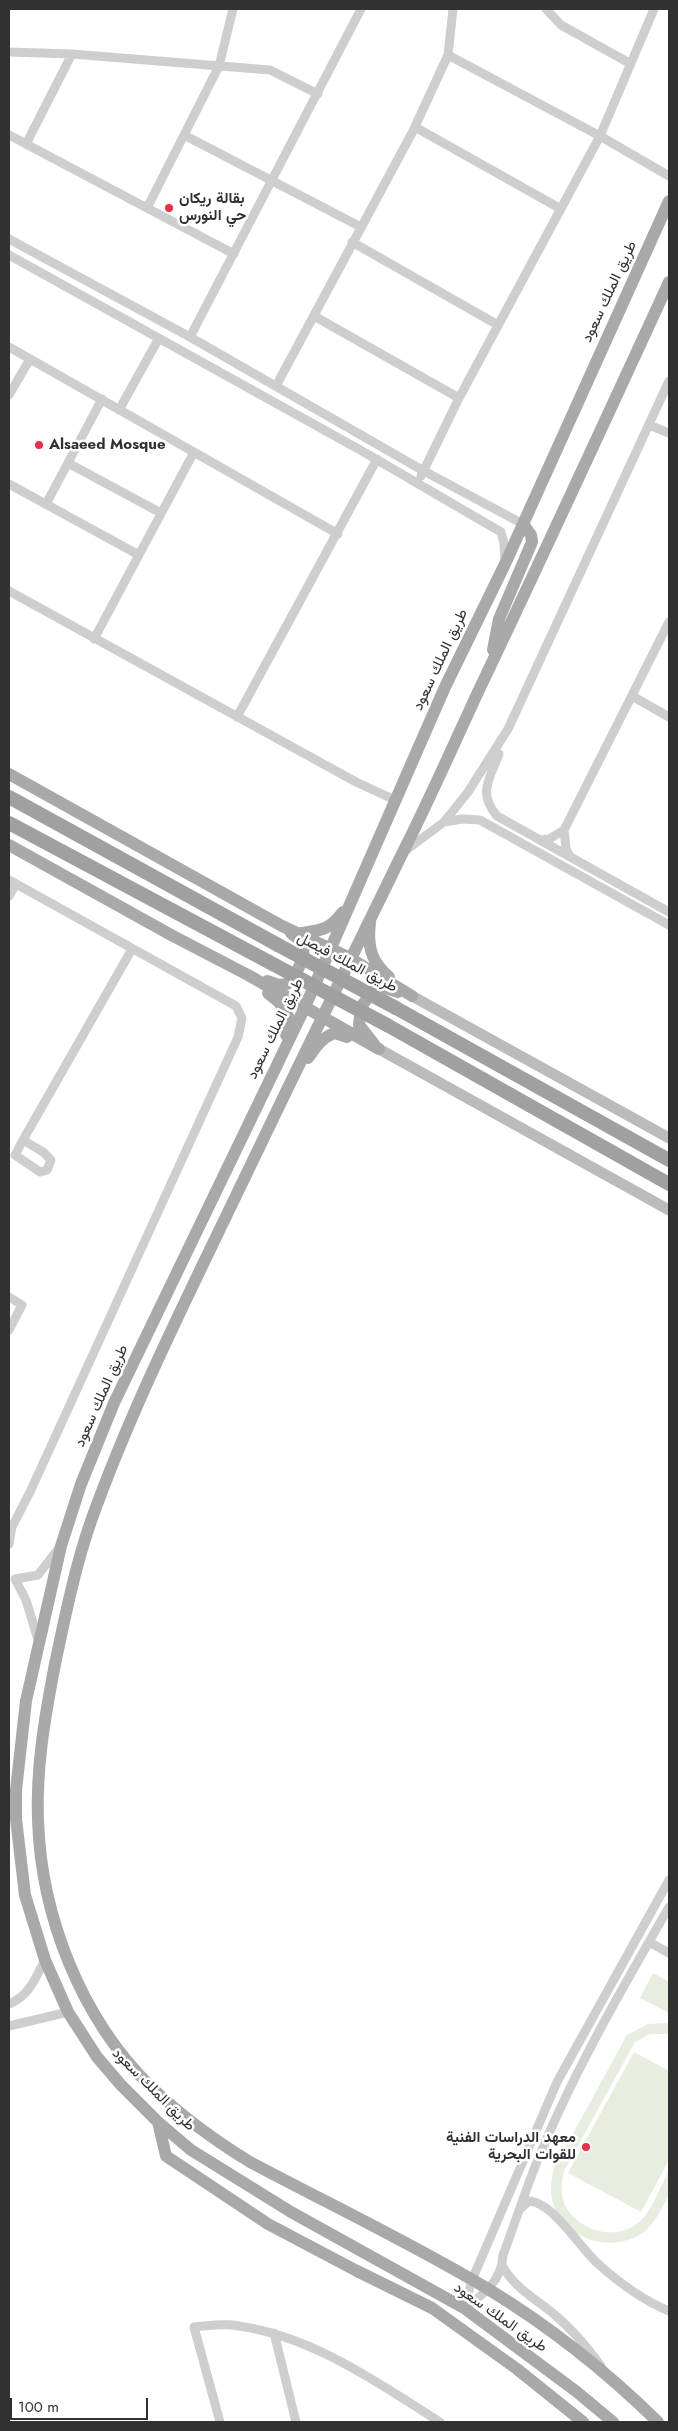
<!DOCTYPE html>
<meta charset="utf-8">
<style>
body{margin:0}
#map{position:relative;width:678px;height:2431px;overflow:hidden;background:#fff;font-family:Jost,sans-serif}
canvas{display:block}
.frame{position:absolute;inset:0;border:10px solid #313131;pointer-events:none}
.scale{position:absolute;left:10px;top:2398px;width:138px;height:22px;box-sizing:border-box;border:2px solid #313131;border-top:0;padding-left:6px;font-size:15px;line-height:18px;white-space:nowrap;color:#313131;-webkit-text-stroke:4px #fff;paint-order:stroke}
</style>
<div id="map">
<canvas width="678" height="2431"></canvas>
<div class="frame"></div>
<div class="scale">100 m</div>
</div>
<script>
const context = document.querySelector('canvas').getContext('2d');
context.lineJoin = 'round';
function fill(path, color) { context.fillStyle = color; context.fill(path, 'evenodd'); }
function stroke(path, color, width, dash) { context.strokeStyle = color; context.lineWidth = width; context.lineCap = dash ? 'butt' : 'round'; context.setLineDash(dash || []); context.stroke(path); }
function drawText(font, color, halo, rows, align = 'center') {
  context.font = font + ' Jost,Vazirmatn,sans-serif'; context.lineWidth = 5; context.setLineDash([]); context.textBaseline = 'middle'; context.strokeStyle = halo; context.fillStyle = color; for (const [text, x, y, turn = 0] of rows) {
    context.save(); context.translate(x, y); context.rotate((+turn || 0) * Math.PI / 180); context.textAlign = isNaN(turn) ? turn : align; if (halo) context.strokeText(text, 0, 0); context.fillText(text, 0, 0); context.restore();
  }
}
fill(new Path2D(`
 M653 1973 669 1982V2013L640 1998Z
 M669 2023V2034H650L635 2042 564 2171C561 2184 560 2197 567 2209 581 2231 616 2241 638 2223 652 2212 660 2187 669 2170 669 2177 671 2187 669 2193 664 2206 654 2224 644 2232 617 2252 573 2243 557 2213 549 2198 550 2183 554 2168L627 2035 648 2024Z
 M634 2052 669 2071V2160L641 2212 568 2173Z`), '#e8eedf');
stroke(new Path2D(`
 M546 9 561 25 631 64
 M9 52 72 54
 M448 55 600 136 669 176
 M415 127 561 209
 M9 135 234 254
 M184 135 361 227
 M26 144 72 54 270 70 318 94
 M148 206 219 66 233 9
 M9 239 190 337 422 470 523 524
 M352 242 498 325
 M9 255 362 451 501 532 504 543 505 561
 M314 316 459 398
 M190 337 361 9
 M9 347 338 534
 M276 386 413 131 448 55 453 9
 M9 395 30 359
 M119 410 159 338
 M649 425 669 433
 M68 463 161 513
 M421 476 459 398 600 136 654 9
 M9 484 139 555
 M46 504 102 399
 M9 591 356 782 395 800
 M94 639 194 452
 M632 696 669 717
 M237 717 377 459
 M499 754C490 779 477 792 497 816L669 912
 M444 822 462 819 480 820 669 925
 M564 830 566 848 570 857
 M540 840 549 839 564 830 669 622
 M405 851 444 822 468 792 508 729 669 381
 M9 880 236 1006 242 1018 238 1037 30 1492 12 1527
 M9 896 16 884
 M23 1140 43 1152 51 1160 47 1170 40 1172 15 1155 23 1140 132 949
 M9 1297 22 1305 9 1330
 M9 1544 12 1527 9 1531
 M38 1640 26 1600 15 1579 38 1575 59 1548
 M669 1880 557 2082 472 2280 464 2308C483 2295 502 2281 503 2255 517 2218 528 2181 544 2145 579 2062 625 1984 669 1907
 M649 1942 669 1953
 M9 2004C29 1996 35 1979 45 1960
 M9 2026 68 2012
 M521 2208 529 2201C552 2202 579 2246 596 2262 618 2282 642 2300 669 2311
 M502 2265C514 2288 535 2298 555 2315 573 2330 587 2347 601 2366
 M274 2333 296 2422
 M220 2422 194 2327C208 2326 225 2323 239 2326 314 2337 378 2383 440 2422`), '#cecece', 9);
stroke(new Path2D(`
 M412 996 669 1138
 M379 1049 669 1210`), '#bbb', 11);
stroke(new Path2D(`
 M493 650 499 619 532 542 531 535 523 524
 M9 774 282 926 350 958 412 996
 M9 845 173 936 248 975 379 1049
 M370 923C367 945 371 962 389 977
 M301 933C323 930 329 930 343 912
 M267 981 279 985 287 984C296 975 310 953 300 941 298 938 294 936 291 933
 M268 993 279 1002 289 1018 286 1035
 M374 1044 359 1025 361 1007 374 989 382 987 398 992
 M308 1058C316 1047 322 1037 335 1033L347 1037
 M158 2122 166 2156 268 2224 357 2271 432 2308 517 2369 583 2422
 M613 2422 577 2392 464 2308 291 2212 191 2150 158 2122 121 2085 97 2057 68 2012 45 1960 25 1895 16 1819V1790L26 1701 61 1546 81 1484 114 1403 305 1007 445 687 505 564 669 201
 M658 2422C607 2372 549 2326 488 2289 411 2243 329 2204 250 2162 214 2140 180 2115 150 2086 81 2018 41 1916 38 1820 36 1767 45 1716 55 1664 65 1617 75 1567 91 1521 130 1412 182 1308 232 1204 288 1087 345 970 402 854 429 801 453 746 478 692 543 556 606 419 669 282`), '#a9a9a9', 12);
stroke(new Path2D(`
 M9 797 278 945
 M9 823 269 962
 M396 1008 669 1160
 M387 1025 669 1184`), '#a0a0a0', 14);
stroke(new Path2D(`
 M278 945 396 1008
 M269 962 387 1025`), '#a0a0a0', 14);
for (const [x, y, r, color] of [
 [169,208,5,"#ed2e46"],
 [39,445,5,"#ed2e46"],
 [586,2147,5,"#ed2e46"]
]) { const dot = new Path2D(); dot.arc(x, y, r, 0, 2 * Math.PI); context.fillStyle = color; context.fill(dot); stroke(dot, '#fff', 2); }
drawText('bold 15px', '#313131', '#fff', [
 ["بقالة ريكان",179,199],
 ["حي النورس",179,216],
 ["Alsaeed Mosque",49,445],
 ["معهد الدراسات الفنية",576,2138,"right"],
 ["للقوات البحرية",576,2155,"right"]
], 'left');
drawText('15px', '#313131', '#fff', [
 ["طريق الملك سعود",610,292,-65],
 ["طريق الملك سعود",441,660,-65],
 ["طريق الملك فيصل",347,963,28],
 ["طريق الملك سعود",276,1029,-64],
 ["طريق الملك سعود",102,1396,-66],
 ["طريق الملك سعود",153,2090,45],
 ["طريق الملك سعود",500,2318,35]
]);
</script>
